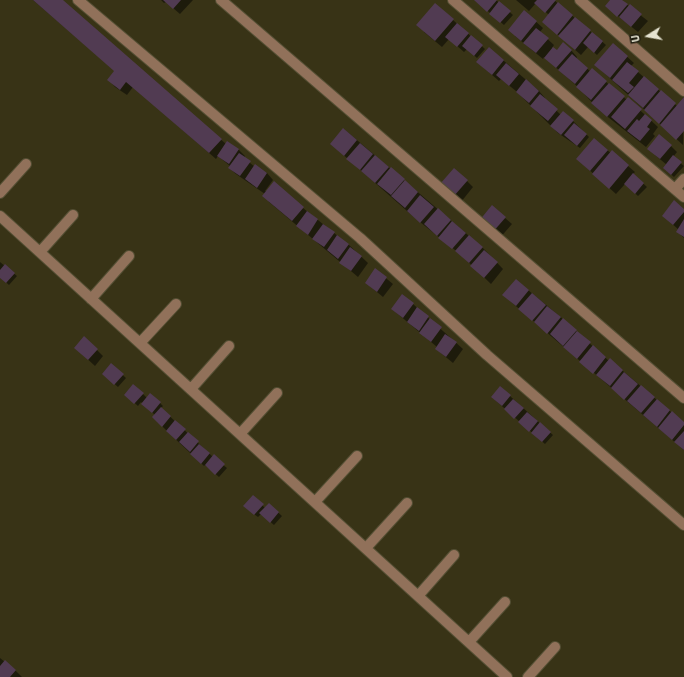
<!DOCTYPE html>
<style>
body{margin:0}
#map{position:relative;width:684px;height:677px;overflow:hidden;background:#383316;font-family:"Source Sans 3",sans-serif}
canvas{display:block}
.north{position:absolute;left:628px;top:16px;width:40px;height:40px;-webkit-text-stroke:3px #1d1b0e;paint-order:stroke;rotate:259deg;font-size:11px;font-weight:700;line-height:16px;text-align:center;color:#e5e3d1}
.north::after{content:'';display:block;margin:auto;width:14px;height:18px;background:#e5e3d1;clip-path:polygon(50% 0,100% 100%,50% 72%,0 100%)}
</style>
<div id="map">
<canvas width="684" height="677"></canvas>
<div class="north">U</div>
</div>
<script>
const context = document.querySelector('canvas').getContext('2d');
context.lineJoin = 'round';
function fill(path, color) { context.fillStyle = color; context.fill(path, 'evenodd'); }
function stroke(path, color, width, dash) { context.strokeStyle = color; context.lineWidth = width; context.lineCap = dash ? 'butt' : 'round'; context.setLineDash(dash || []); context.stroke(path); }
fill(new Path2D(`
 M33 0H62L226 144 228 142 239 150 245 156 244 158 255 167 267 173 273 180 265 191 303 208 349 245 368 263 358 277 269 202 265 194 236 174 229 168 230 166 218 156 216 159 133 87 127 95 115 87 109 80 115 71Z
 M161 0H193L180 14 166 2 164 3Z
 M475 0H496L513 15 504 25Z
 M516 0H554L606 45 597 55 588 47 581 55 550 28 549 15 536 3 529 11Z
 M611 0H621L648 21 638 32 609 9Z
 M524 11 543 28 540 32 554 45 552 48 557 51 571 50 577 57 576 59 591 72 592 70 627 100 628 99 658 127 653 134 655 136 646 147 599 110 578 87 544 57 543 59 515 36Z
 M453 20 485 49 477 58 467 49 464 52 449 39 442 47 424 32Z
 M613 44 634 63 631 66 677 106 684 99 683 145 602 71Z
 M489 48 539 91 545 98 544 99 561 115 573 121 589 137 580 148 558 133 516 91 501 79 499 81 484 68Z
 M344 129 482 247 503 269 491 284 460 254 415 218 331 144Z
 M671 146 677 152 673 157 684 166 674 177 667 171V165L655 155Z
 M607 150 628 166 635 172 633 174 647 187 638 196 625 184 616 194 577 159Z
 M467 181 473 187 461 202 448 190Z
 M684 210V238L678 232 679 230 670 222Z
 M505 218 512 224 499 239 486 227Z
 M0 262 17 276 9 285 0 277Z
 M376 270 393 284 383 297 366 283Z
 M516 280 563 319 609 361 610 360 684 423V450L510 301Z
 M413 304 463 349 453 363 436 349 437 347 392 309Z
 M97 350 103 356 95 366 82 354Z
 M111 364 126 378 118 387 103 374Z
 M500 387 553 435 545 444 495 400Z
 M143 394 147 398 150 394 160 403 163 406 161 408 213 457 227 468 219 477 205 465 204 466 170 434 156 420 155 415 141 402 138 406 128 397Z
 M253 496 265 508 269 504 282 516 274 525 261 514 258 517 247 509Z
 M0 658 15 670 22 677H0Z`), '#0007');
fill(new Path2D(`
 M33 0H63L222 139 209 153 126 82 120 90 107 80 114 71Z
 M163 0H181L173 9Z
 M474 0H497L487 12Z
 M537 0H556L545 13 534 3Z
 M610 0H622L628 4 617 17 605 6Z
 M499 1 511 11 500 23 489 14Z
 M558 2 573 15 557 35 542 22Z
 M435 3 454 19 435 41 416 25Z
 M630 4 642 14 631 27 619 17Z
 M524 10 537 21 521 41 508 30Z
 M575 17 591 30 575 50 558 36Z
 M457 23 469 33 457 47 445 37Z
 M536 28 549 38 536 53 523 43Z
 M592 32 603 41 594 53 583 43Z
 M471 35 483 45 474 56 462 46Z
 M563 42 572 50 556 68 544 58 553 47 557 50Z
 M613 43 628 56 610 78 594 65Z
 M489 47 504 60 492 75 476 62Z
 M572 54 588 68 575 84 558 70Z
 M627 62 639 71 629 83 634 87 628 93 612 80Z
 M506 63 519 74 509 86 496 75Z
 M592 68 607 81 591 100 576 87Z
 M644 76 659 89 643 108 628 95Z
 M526 79 539 91 529 103 516 92Z
 M609 83 625 96 607 117 591 103Z
 M661 90 676 103 659 124 644 110Z
 M540 94 558 109 548 121 530 106Z
 M628 97 642 109 625 129 611 117Z
 M684 97V131L676 140 660 125Z
 M563 111 574 120 561 135 550 126Z
 M645 114 652 120 647 127 650 129 640 141 627 131 637 119 639 121Z
 M574 123 587 134 577 146 564 135Z
 M343 128 357 140 344 156 330 144Z
 M659 134 672 145 660 159 647 149Z
 M594 138 608 150 590 171 576 159Z
 M227 141 239 149 229 164 217 156Z
 M360 143 373 154 360 170 346 159Z
 M612 150 629 165 609 189 592 174Z
 M239 153 251 161 240 176 228 168Z
 M375 155 389 167 375 183 361 171Z
 M673 155 682 162 671 175 663 168Z
 M255 164 267 173 257 188 245 179Z
 M391 167 405 179 391 195 377 184Z
 M454 168 468 180 454 196 440 184Z
 M633 173 644 183 635 194 624 184Z
 M405 180 418 192 405 208 391 196Z
 M274 181 304 207 292 221 262 196Z
 M420 195 434 207 420 223 407 211Z
 M674 200 684 209V212L673 225 662 216Z
 M492 205 506 217 492 233 479 221Z
 M438 208 451 220 437 236 424 224Z
 M307 211 318 219 308 235 296 226Z
 M684 219V237L676 232Z
 M452 221 466 233 452 249 438 238Z
 M323 224 335 232 324 247 312 239Z
 M337 235 349 244 338 259 327 250Z
 M469 235 483 247 469 263 455 251Z
 M350 247 362 256 351 271 339 263Z
 M484 250 498 262 484 278 470 266Z
 M5 264 15 273 6 283 0 278V270Z
 M375 268 387 277 377 292 365 283Z
 M516 279 529 290 516 306 502 295Z
 M532 293 546 305 532 321 518 309Z
 M402 294 414 303 403 318 391 309Z
 M547 306 561 317 547 334 534 322Z
 M417 307 429 316 419 331 407 322Z
 M430 318 442 327 431 342 419 333Z
 M563 318 577 330 563 346 550 334Z
 M577 331 591 342 577 359 563 347Z
 M445 334 457 342 446 357 435 349Z
 M84 336 98 349 88 360 74 348Z
 M593 345 606 357 593 374 579 362Z
 M610 358 623 370 610 386 596 375Z
 M111 363 124 374 114 385 102 374Z
 M624 372 638 384 624 400 611 388Z
 M133 384 144 393 134 404 124 395Z
 M641 385 655 397 641 413 627 401Z
 M500 386 511 395 502 406 491 397Z
 M150 393 161 402 152 413 141 404Z
 M513 399 524 408 514 419 504 409Z
 M657 399 670 410 657 427 643 415Z
 M161 407 171 416 162 427 152 417Z
 M672 411 684 422V425L672 440 658 428Z
 M527 412 538 421 529 432 518 422Z
 M175 420 186 429 176 440 166 431Z
 M540 422 551 432 542 442 531 433Z
 M684 431V450L674 442Z
 M188 432 199 441 190 452 179 442Z
 M199 444 210 453 201 464 190 454Z
 M214 454 225 464 215 475 205 465Z
 M253 495 264 504 254 515 243 506Z
 M269 503 279 512 270 523 259 513Z
 M5 660 16 670 10 677H0V666Z`), '#513b52');
const minor = new Path2D(`
 M78 0 360 238 487 355 684 525
 M221 0 684 398
 M453 0 684 197
 M580 0 684 91
 M675 189 684 179
 M0 193 26 164
 M0 216 507 677
 M40 252 73 215
 M91 299 129 256
 M140 343 176 304
 M191 389 229 346
 M240 434 277 393
 M315 502 357 456
 M366 548 407 503
 M418 596 454 555
 M469 642 505 602
 M528 677 555 647`);
stroke(minor, '#544f34', 12);
stroke(minor, '#91715a', 10);
</script>
